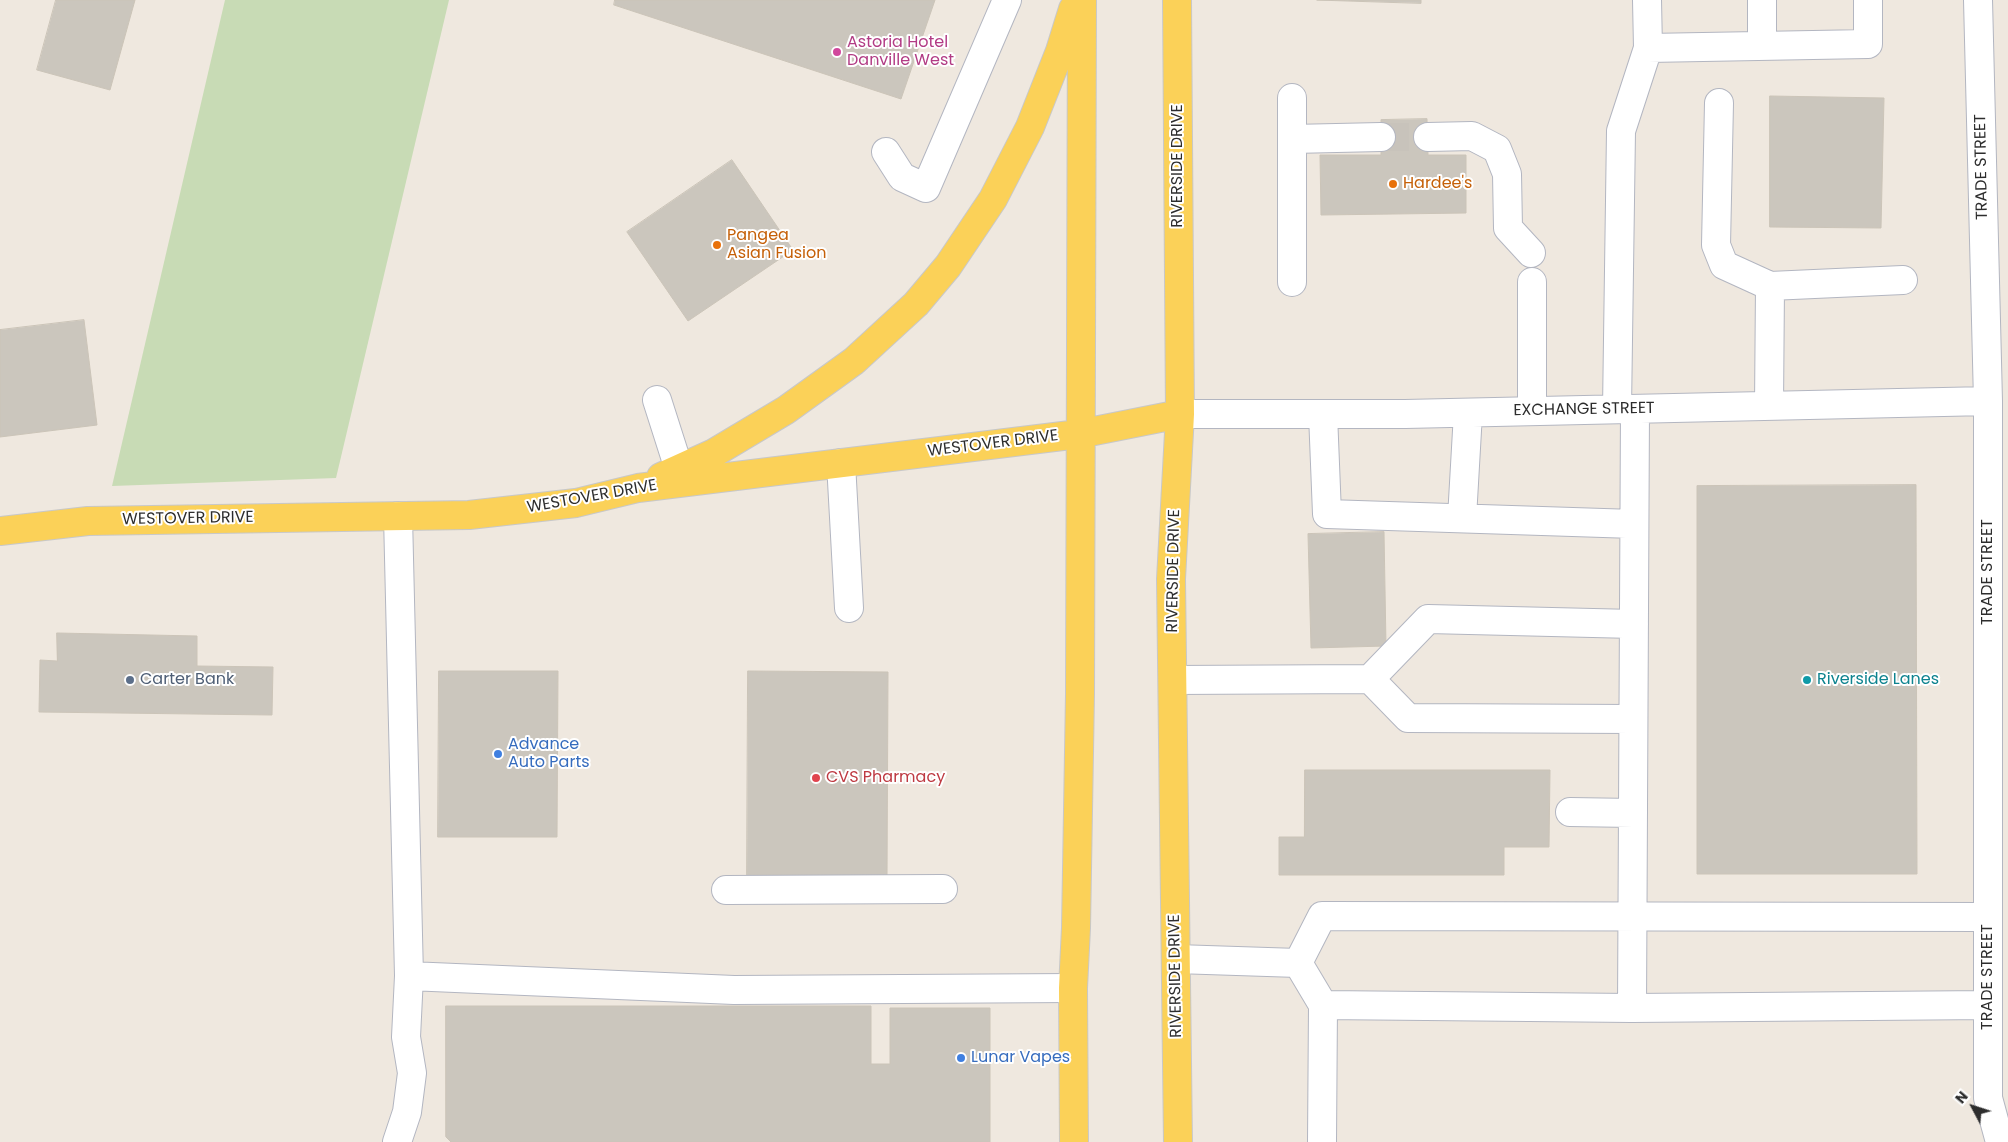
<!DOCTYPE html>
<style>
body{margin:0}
#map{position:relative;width:2008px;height:1142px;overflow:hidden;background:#efe8df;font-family:Poppins,sans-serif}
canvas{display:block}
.north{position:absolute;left:1948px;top:1082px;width:50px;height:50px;-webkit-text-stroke:4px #fff;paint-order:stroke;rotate:310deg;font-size:14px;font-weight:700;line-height:20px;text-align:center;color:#2d2d2d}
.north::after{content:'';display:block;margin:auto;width:18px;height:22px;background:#2d2d2d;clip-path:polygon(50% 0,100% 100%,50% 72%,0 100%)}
</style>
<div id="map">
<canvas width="2008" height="1142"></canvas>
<div class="north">N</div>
</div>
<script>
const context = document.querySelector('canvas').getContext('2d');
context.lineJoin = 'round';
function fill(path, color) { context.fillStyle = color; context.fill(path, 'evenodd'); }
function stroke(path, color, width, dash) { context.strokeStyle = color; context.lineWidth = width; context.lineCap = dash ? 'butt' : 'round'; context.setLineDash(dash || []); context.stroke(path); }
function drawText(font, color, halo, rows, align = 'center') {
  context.font = font + ' Poppins,sans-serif'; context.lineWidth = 4; context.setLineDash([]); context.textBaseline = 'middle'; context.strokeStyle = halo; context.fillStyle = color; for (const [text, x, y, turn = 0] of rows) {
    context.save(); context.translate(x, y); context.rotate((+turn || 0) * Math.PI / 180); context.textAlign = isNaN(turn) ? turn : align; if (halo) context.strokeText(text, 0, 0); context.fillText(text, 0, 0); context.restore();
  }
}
fill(new Path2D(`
 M225 0H449L336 478 112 486Z`), '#c8dbb5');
const building = new Path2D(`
 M56 0H135L110 90 37 70Z
 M615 0H935L901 99 614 5Z
 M1317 0H1421V3Z
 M1770 96 1884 98 1881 228 1770 227Z
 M1427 119 1428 155H1466V213L1321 215 1320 155H1381V120Z
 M732 160 793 250 688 321 627 232Z
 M84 320 97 425 0 437V330Z
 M1916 485 1917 874H1697V486Z
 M1384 532 1386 646 1311 648 1308 534Z
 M57 633 197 636V666L273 667 272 715 39 712 40 660 57 661Z
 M439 671H558L557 837H438Z
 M748 671 888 672 887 878H747Z
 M1305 770H1550L1549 847H1504V875H1279V837H1304Z
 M446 1006H871V1064H890V1008H990V1142H451L446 1137Z`);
fill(building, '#cbc6bd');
stroke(building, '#cbc4b8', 1);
stroke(new Path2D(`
 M1381 137H1428`), '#c8c3bb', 28, [28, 14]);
const minor = new Path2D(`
 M1647 0 1648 48 1868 44V0
 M1978 0 1988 401V1098L2000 1142
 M1762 46V0
 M1292 98V282
 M1719 103 1716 245 1724 265 1770 286 1903 280
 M1428 137 1472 136 1497 149 1507 174 1508 228 1531 253
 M1292 139 1381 137
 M886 152 902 177 926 188 1007 0
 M1532 282V411
 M657 400 679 469
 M1769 406 1770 286
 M1617 409 1621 131 1648 48
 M1180 414H1405L1988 401
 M1323 414 1327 514 1634 524
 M841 463 849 608
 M1462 518 1468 413
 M1370 679 1408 718 1633 719
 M1173 680 1370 679 1428 619 1634 624
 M1570 812 1633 813
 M726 890 943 889
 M1176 959 1298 963
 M1298 963 1322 916 1988 917
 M1298 963 1323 1005 1322 1142
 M409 976 734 990 1073 988
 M1323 1005 1632 1008 1988 1005
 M1632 1008 1635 409
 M397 1142 407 1112 412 1073 406 1037 409 976 398 516`);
const major = new Path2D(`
 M1177 0 1180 414 1171 579 1178 1142
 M661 477 714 453 786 410 854 361 916 304 948 266 993 199 1030 127 1060 51 1073 9
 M0 531 88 521 469 515 576 503 638 488 1079 434 1180 414
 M1074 1142 1073 988 1076 928 1080 694 1082 0`);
stroke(minor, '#b3b6c1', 30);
stroke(major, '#c8c8c8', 30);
stroke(minor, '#fff', 28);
stroke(major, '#fbd158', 28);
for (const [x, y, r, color] of [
 [837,52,5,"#d1479c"],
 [1393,184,5,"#e8710a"],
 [717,245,5,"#e8710a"],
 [130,680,5,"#5c6f8a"],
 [1807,680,5,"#0f9aa8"],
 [498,754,5,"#3f7fe0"],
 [816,778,5,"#e0444e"],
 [961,1058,5,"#3f7fe0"]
]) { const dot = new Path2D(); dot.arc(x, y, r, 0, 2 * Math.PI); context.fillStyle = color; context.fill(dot); stroke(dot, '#fff', 2); }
drawText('16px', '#b23c85', '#fff', [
 ["Astoria Hotel",847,43],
 ["Danville West",847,61]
], 'left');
drawText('16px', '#2d2d2d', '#fff', [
 ["RIVERSIDE DRIVE",1178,166,-90],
 ["TRADE STREET",1982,167,-91],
 ["EXCHANGE STREET",1584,410,-1],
 ["WESTOVER DRIVE",993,444,-7],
 ["WESTOVER DRIVE",592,497,-10],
 ["WESTOVER DRIVE",188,519,-1],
 ["RIVERSIDE DRIVE",1174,571,-89],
 ["TRADE STREET",1988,572,-90],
 ["RIVERSIDE DRIVE",1176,976,-91],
 ["TRADE STREET",1988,977,-90]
]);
drawText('16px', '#c56008', '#fff', [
 ["Hardee's",1403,184],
 ["Pangea",727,236],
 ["Asian Fusion",727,254]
], 'left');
drawText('16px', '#4e5e75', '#fff', [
 ["Carter Bank",140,680]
], 'left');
drawText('16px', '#0d838f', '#fff', [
 ["Riverside Lanes",1817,680]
], 'left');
drawText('16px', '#366cbe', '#fff', [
 ["Advance",508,745],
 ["Auto Parts",508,763],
 ["Lunar Vapes",971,1058]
], 'left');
drawText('16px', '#be3a42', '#fff', [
 ["CVS Pharmacy",826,778]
], 'left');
</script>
